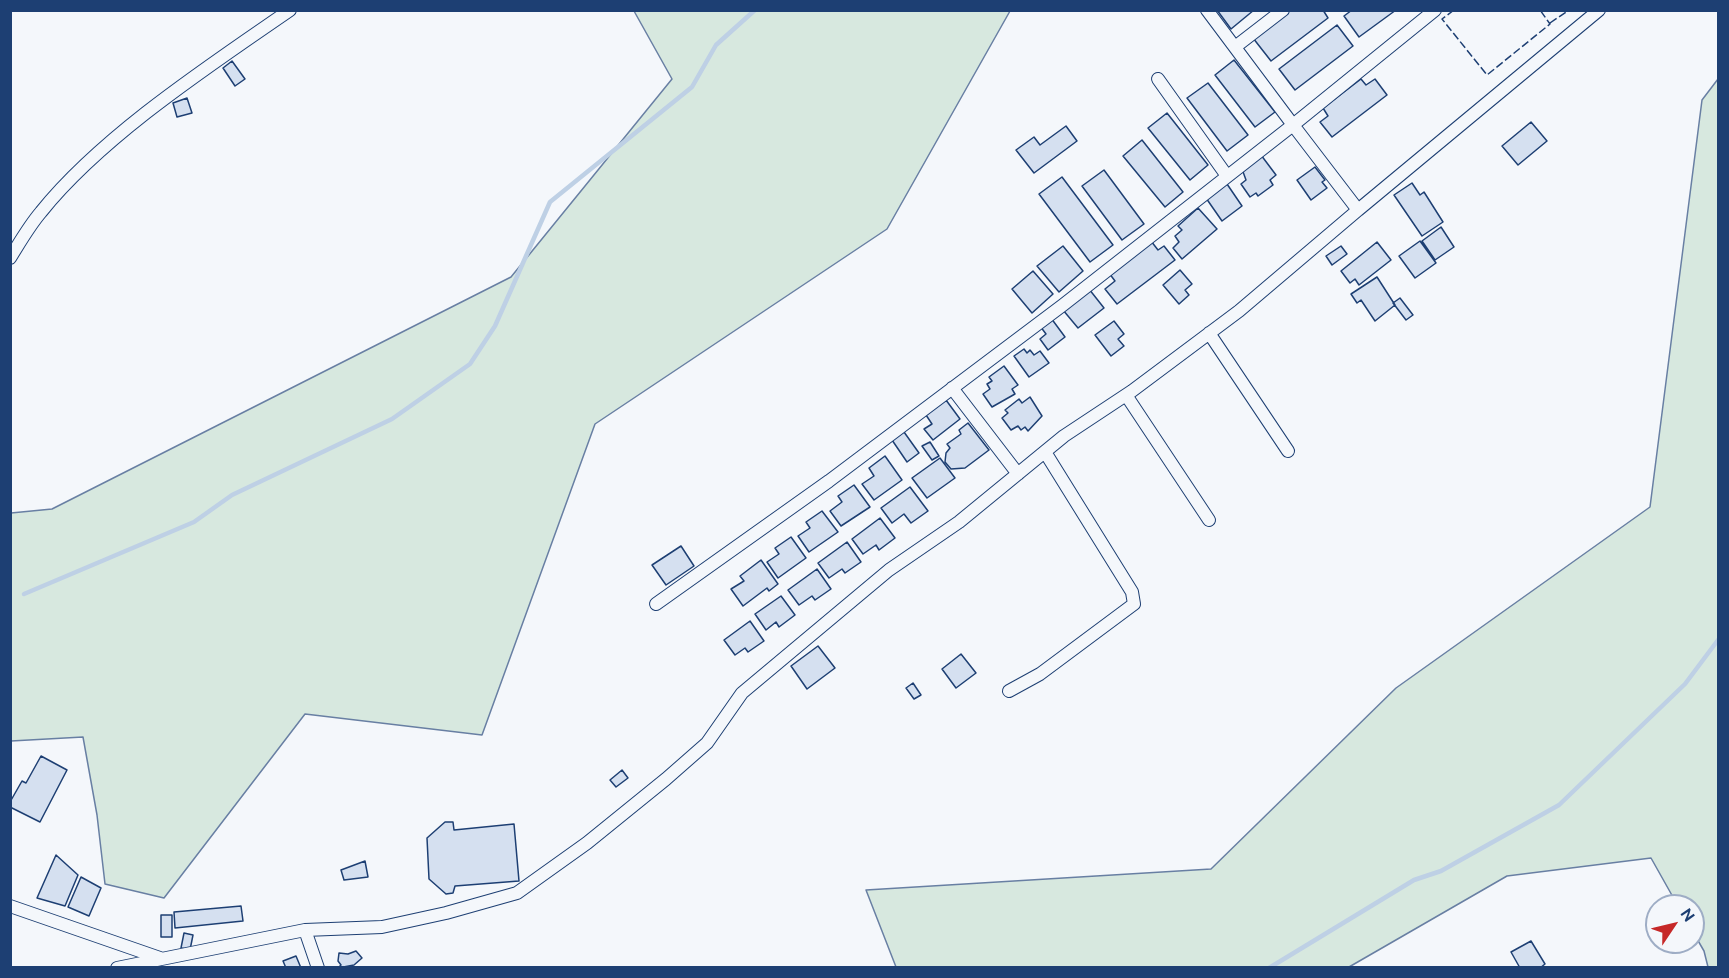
<!DOCTYPE html>
<style>
body{margin:0}
#map{position:relative;width:1729px;height:978px;overflow:hidden;background:#f4f7fb;font-family:Ubuntu,sans-serif}
canvas{display:block}
.frame{position:absolute;inset:0;border:12px solid #1d3f73;pointer-events:none}
.north{position:absolute;left:1645px;top:894px;width:60px;height:60px;box-sizing:border-box;background:#f4f7fb;border:2px solid #9eadc5;border-radius:50%;rotate:55deg;font-size:16px;font-weight:700;line-height:24px;text-align:center;color:#1d3f73}
.north::after{content:'';display:block;margin:auto;width:21px;height:27px;background:#c62828;clip-path:polygon(50% 0,100% 100%,50% 72%,0 100%)}
</style>
<div id="map">
<canvas width="1729" height="978"></canvas>
<div class="frame"></div>
<div class="north">N</div>
</div>
<script>
const context = document.querySelector('canvas').getContext('2d');
context.lineJoin = 'round';
function fill(path, color) { context.fillStyle = color; context.fill(path, 'evenodd'); }
function stroke(path, color, width, dash) { context.strokeStyle = color; context.lineWidth = width; context.lineCap = dash ? 'butt' : 'round'; context.setLineDash(dash || []); context.stroke(path); }
const green = new Path2D(`
 M634 11H1010L887 229 595 424 482 735 305 714 164 898 105 884 97 815 83 737 11 741V513L52 509 511 277 672 79Z
 M1718 79V967H1708L1704 951 1693 932V906H1678L1651 858 1507 876 1349 967H896L866 890 1211 869 1396 688 1650 507 1702 100Z`);
fill(green, '#d7e8df');
stroke(green, '#687fa3', 1.5);
stroke(new Path2D(`
 M24 594 194 522 232 495 392 419 470 364 495 326 550 202 692 87 716 45 755 10
 M1269 968 1414 880 1441 871 1559 805 1685 684 1718 640`), '#bed0e5', 4.5);
const building = new Path2D(`
 M1217 10H1254L1231 29Z
 M1289 10H1323L1328 18 1271 61 1253 38Z
 M1352 10H1396L1359 37 1344 16Z
 M1337 25 1353 46 1295 90 1279 69Z
 M1234 60 1275 112 1255 127 1215 75Z
 M232 61 245 79 235 86 223 68Z
 M1361 79 1366 85 1375 79 1387 95 1332 137 1320 122 1328 116 1323 108Z
 M1208 83 1248 135 1227 151 1187 98Z
 M187 98 192 113 177 117 173 103Z
 M1167 113 1208 165 1190 180 1148 128Z
 M1531 122 1547 141 1518 165 1502 146Z
 M1066 126 1077 141 1034 173 1016 150 1034 137 1040 145Z
 M1142 140 1183 192 1165 207 1123 156Z
 M1261 155 1276 175 1270 180 1273 185 1258 196 1256 193 1250 197 1241 184 1246 180 1242 169Z
 M1315 167 1325 180 1322 182 1327 188 1311 200 1297 180Z
 M1104 170 1144 224 1122 240 1082 186Z
 M1062 177 1113 245 1090 262 1039 194Z
 M1412 183 1420 195 1424 192 1443 222 1422 236 1394 195Z
 M1227 184 1242 206 1222 221 1206 198Z
 M1198 208 1217 229 1182 259 1173 248 1179 242 1175 236 1182 230 1178 226Z
 M1441 227 1454 247 1435 260 1422 241Z
 M1151 241 1158 250 1164 246 1175 260 1117 304 1105 289 1115 281 1109 273Z
 M1420 241 1436 263 1415 278 1399 256Z
 M1377 242 1391 260 1359 285 1355 279 1350 283 1341 271Z
 M1063 246 1083 271 1059 292 1037 266Z
 M1341 246 1347 254 1332 265 1326 256Z
 M1180 270 1192 284 1185 290 1189 295 1179 304 1163 285Z
 M1033 271 1053 294 1032 313 1012 289Z
 M1377 277 1395 305 1375 321 1361 300 1357 303 1351 294Z
 M1089 289 1104 308 1078 328 1063 310Z
 M1400 298 1413 315 1406 320 1393 303Z
 M1051 318 1065 337 1048 350 1040 339 1046 334 1040 326Z
 M1114 321 1124 334 1118 339 1124 346 1111 356 1095 335Z
 M1024 349 1027 353 1030 350 1034 355 1040 351 1049 363 1029 377 1014 356Z
 M1004 366 1018 385 1012 389 1015 394 992 407 983 394 990 389 987 384 992 381 989 377Z
 M1030 397 1042 416 1028 431 1025 427 1021 430 1018 426 1011 430 1002 418 1008 413 1005 410 1019 399 1022 403Z
 M946 400 960 419 933 440 924 429 932 424 926 415Z
 M968 423 989 450 965 468 951 469 945 462 946 453 950 448 947 444 961 434 959 430Z
 M904 432 919 453 907 462 892 440Z
 M930 442 939 456 932 460 922 446Z
 M885 456 902 480 874 500 862 484 874 476 869 468Z
 M940 458 955 478 927 498 912 478Z
 M854 485 870 507 841 526 830 511 842 502 838 496Z
 M910 487 928 511 911 523 904 514 892 523 881 508Z
 M822 511 838 532 809 552 798 536 810 528 806 522Z
 M880 518 895 538 879 550 876 545 863 554 852 539Z
 M791 537 806 558 778 578 767 562 779 554 775 548Z
 M847 542 861 562 845 573 842 569 829 578 818 563Z
 M681 546 694 566 666 585 652 565Z
 M761 560 778 584 769 591 767 588 743 606 731 589 744 581 740 576Z
 M817 569 831 589 815 600 812 596 799 605 788 590Z
 M781 596 795 615 779 627 776 622 766 630 755 614Z
 M750 621 764 641 748 652 745 648 735 655 724 640Z
 M818 646 835 668 807 689 791 666Z
 M961 654 976 673 956 688 942 669Z
 M913 683 921 695 914 699 906 688Z
 M41 756 67 770 40 822 10 807V802L22 781 26 783Z
 M622 770 628 778 616 787 610 780Z
 M445 822H453L454 830 514 824 519 881 455 886 453 893 446 894 429 879 427 838Z
 M56 855 78 875 65 906 37 898Z
 M365 861 368 877 344 880 341 870Z
 M81 877 101 888 89 916 68 907Z
 M241 906 243 921 175 928 174 912Z
 M161 915H172V937H161Z
 M184 933 193 935 190 950 181 948Z
 M1531 941 1545 964 1540 968H1520L1511 952Z
 M356 951 362 958 354 965 338 968 341 965 338 961 339 953 348 954Z
 M296 956 301 968H286L283 961Z`);
fill(building, '#d5e0f0');
stroke(building, '#1d3f73', 1.5);
const street = new Path2D(`
 M1207 10 1293 125 1435 10
 M1235 47 1283 10
 M1158 79 1227 176
 M10 258C20 242 29 226 41 212 102 136 209 66 290 10
 M1209 333 1288 451
 M952 388 1018 474
 M1126 395 1209 520
 M656 604 829 481 1063 305 1293 125 1358 210 1599 10
 M1009 691 1040 674 1134 604 1132 592 1045 452
 M10 906 160 958
 M305 930 318 968
 M117 968 305 930 382 927 446 913 517 893 587 843 666 779 707 743 742 693 889 570 959 522 1064 436 1132 391 1239 311 1358 210`);
stroke(street, '#1d3f73', 14);
stroke(street, '#f4f7fb', 12);
stroke(new Path2D(`
 M1454 10 1442 19 1487 75 1550 24 1540 10
 M1550 23 1569 10`), '#1d3f73', 1.5, [8, 3]);
</script>
